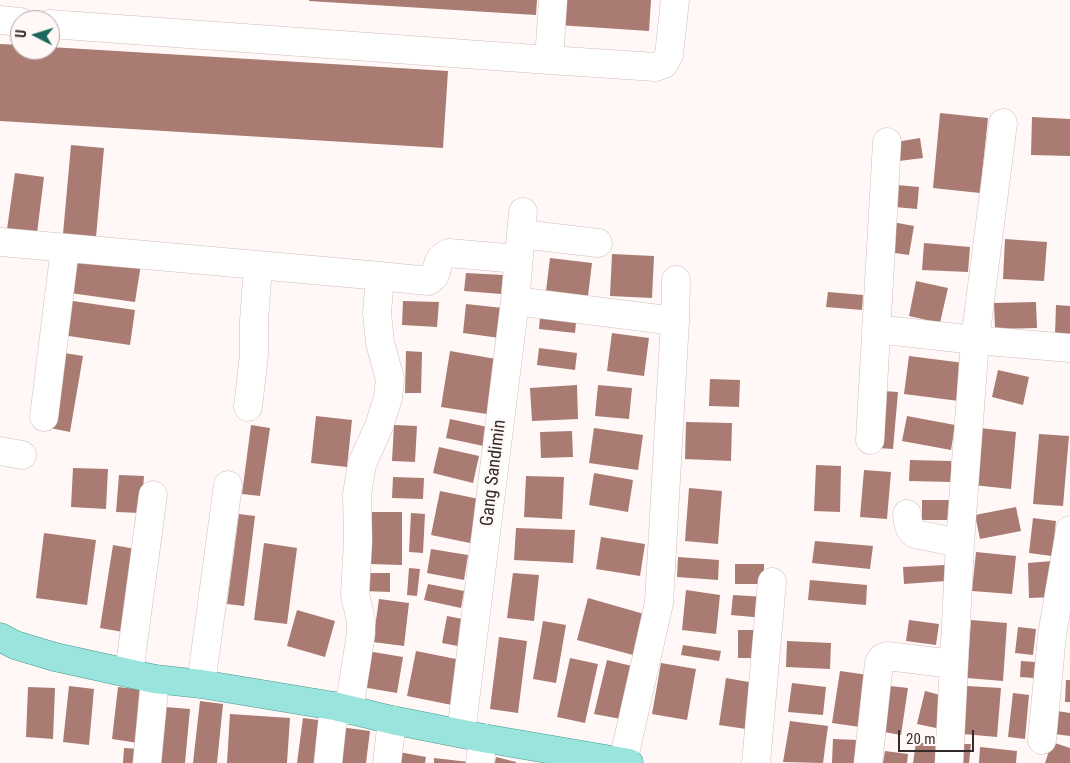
<!DOCTYPE html>
<style>
body{margin:0}
#map{position:relative;width:1070px;height:763px;overflow:hidden;background:#fff8f6;font-family:"Roboto Condensed",sans-serif}
canvas{display:block}
.north{position:absolute;left:10px;top:10px;width:50px;height:50px;box-sizing:border-box;background:#fff8f6;border:1px solid #ada6a4;border-radius:50%;rotate:275deg;font-size:14px;font-weight:700;line-height:20px;text-align:center;color:#322b2a}
.north::after{content:'';display:block;margin:auto;width:18px;height:22px;background:#1d6760;clip-path:polygon(50% 0,100% 100%,50% 72%,0 100%)}
.scale{position:absolute;left:898px;top:730px;width:76px;height:22px;box-sizing:border-box;border:2px solid #322b2a;border-top:0;padding-left:6px;font-size:15px;line-height:18px;white-space:nowrap;color:#322b2a;-webkit-text-stroke:4px #fff8f6;paint-order:stroke}
</style>
<div id="map">
<canvas width="1070" height="763"></canvas>
<div class="north">U</div>
<div class="scale">20 m</div>
</div>
<script>
const context = document.querySelector('canvas').getContext('2d');
context.lineJoin = 'round';
function fill(path, color) { context.fillStyle = color; context.fill(path, 'evenodd'); }
function stroke(path, color, width, dash) { context.strokeStyle = color; context.lineWidth = width; context.lineCap = dash ? 'butt' : 'round'; context.setLineDash(dash || []); context.stroke(path); }
function drawText(font, color, halo, rows, align = 'center') {
  context.font = font + ' "Roboto Condensed",sans-serif'; context.lineWidth = 5; context.setLineDash([]); context.textBaseline = 'middle'; context.strokeStyle = halo; context.fillStyle = color; for (const [text, x, y, turn = 0] of rows) {
    context.save(); context.translate(x, y); context.rotate((+turn || 0) * Math.PI / 180); context.textAlign = isNaN(turn) ? turn : align; if (halo) context.strokeText(text, 0, 0); context.fillText(text, 0, 0); context.restore();
  }
}
fill(new Path2D(`
 M309 0H537L536 15 309 1Z
 M560 0H651L649 31 558 25Z
 M0 44 20 45V50H50V47L448 71 443 148 0 121Z
 M940 113 988 118 980 193 933 188Z
 M1032 117 1070 119V156L1031 155Z
 M920 138 923 158 899 161 896 142Z
 M71 145 104 148 96 237 63 234Z
 M15 173 44 177 37 233 7 229Z
 M897 185 919 187 917 209 895 207Z
 M892 222 914 226 909 255 888 252Z
 M1005 239 1047 242 1044 281 1003 279Z
 M924 243 970 247 968 272 922 270Z
 M69 254 141 264 135 302 63 292Z
 M612 254 654 256 652 298 610 296Z
 M550 258 592 263 588 296 546 291Z
 M466 273 503 275 501 294 464 291Z
 M916 281 948 288 940 323 909 316Z
 M828 292 863 295 862 310 826 307Z
 M66 300 135 310 130 345 62 335Z
 M403 301 439 302 437 327 402 325Z
 M1036 302 1037 328 995 329 994 303Z
 M466 304 503 308 500 338 463 333Z
 M1056 305 1070 306V335H1055Z
 M540 317 576 323 575 333 539 329Z
 M612 333 649 338 644 376 607 371Z
 M539 348 577 353 575 370 537 365Z
 M406 351 422 352 421 393H405Z
 M450 351 496 359 487 414 441 407Z
 M58 352 83 356 70 432 45 427Z
 M909 356 964 363 959 401 904 394Z
 M998 370 1029 377 1023 405 992 397Z
 M710 379 740 380 739 407 709 406Z
 M577 385 578 419 532 421 530 388Z
 M598 385 632 388 629 419 595 416Z
 M883 391 898 392 893 449 877 448Z
 M316 416 352 420 347 467 311 463Z
 M907 416 955 425 951 450 902 441Z
 M450 419 492 428 488 447 446 438Z
 M686 422 732 423 731 461 685 459Z
 M251 425 270 428 260 496 242 494Z
 M394 425 417 426 415 462 392 461Z
 M594 428 643 435 638 470 589 463Z
 M980 428 1016 432 1011 489 973 485Z
 M572 431 573 457 541 458 540 432Z
 M1039 434 1069 436 1063 506 1033 504Z
 M439 447 479 456 473 483 433 473Z
 M910 460 951 461V482L909 481Z
 M816 465 841 466 840 512 814 511Z
 M73 468 108 469 106 509 71 507Z
 M864 470 891 472 887 519 860 517Z
 M594 473 633 480 628 512 589 505Z
 M119 475 144 476 141 513 116 512Z
 M526 476 564 477 562 519 524 517Z
 M393 477 424 478 423 499 392 498Z
 M689 488 722 491 718 544 685 541Z
 M440 491 479 499 470 543 431 535Z
 M922 500H950V520H922Z
 M1016 507 1021 531 980 539 975 515Z
 M370 512H402V565L370 564Z
 M411 513 425 514 423 553 409 552Z
 M239 514 255 516 244 606 227 604Z
 M1033 518 1056 521 1052 556 1029 553Z
 M516 528 575 530 573 563 514 560Z
 M44 533 96 540 87 605 36 598Z
 M601 537 645 544 640 576 596 569Z
 M815 541 873 546 870 569 812 563Z
 M264 543 297 548 287 624 254 620Z
 M113 545 136 549 123 632 100 628Z
 M431 549 468 555 464 580 427 573Z
 M976 552 1016 556 1012 594 972 591Z
 M678 557 719 560 718 580 677 577Z
 M1052 561 1054 597 1029 598 1028 563Z
 M735 564H764V584H735Z
 M945 565 946 581 904 584 903 567Z
 M409 568 420 569 417 596 407 595Z
 M363 573H390V592L363 591Z
 M513 573 539 575 534 621 507 618Z
 M810 580 867 585 866 605 808 600Z
 M428 584 464 591 461 608 424 600Z
 M686 590 720 595 716 634 682 630Z
 M733 595 766 597 764 618 731 615Z
 M588 598 644 614 633 655 577 640Z
 M379 599 409 603 404 646 373 642Z
 M297 610 335 621 325 657 287 646Z
 M447 616 468 620 463 647 442 643Z
 M909 620 939 624 936 645 906 641Z
 M971 620 1007 623 1003 681 967 678Z
 M543 621 566 625 556 683 533 679Z
 M1018 627 1036 629 1033 655 1015 653Z
 M738 630H761V658H738Z
 M499 637 527 641 518 713 490 709Z
 M787 641 831 643 830 669 786 667Z
 M683 645 721 651 719 661 681 655Z
 M367 651 403 657 397 693 362 687Z
 M416 651 461 660 452 705 407 696Z
 M570 658 598 664 585 723 557 717Z
 M607 660 632 666 621 719 594 714Z
 M1021 661 1036 662 1034 678 1020 677Z
 M661 663 696 669 687 720 652 714Z
 M840 671 868 675 860 727 832 723Z
 M726 678 760 684 753 730 719 725Z
 M1066 680H1070V702H1065Z
 M792 683 826 687 823 715 788 712Z
 M69 686 94 689 89 745 63 742Z
 M890 686 908 688 901 735 884 732Z
 M967 686 1001 688 997 737 963 734Z
 M28 687 55 688 53 739 26 737Z
 M118 687 144 690 138 743 112 739Z
 M925 691 948 697 941 729 917 724Z
 M1013 693 1029 695 1025 739 1008 737Z
 M200 701 223 704 217 763H193Z
 M165 707 190 709 185 763H159Z
 M1057 711 1070 713V736L1054 734Z
 M230 714 290 718 287 763H227Z
 M303 718 326 721 321 763H297Z
 M790 721 828 726 823 763 783 762Z
 M340 727 370 731 366 763H336Z
 M833 739 859 740 857 763H832Z
 M916 742 943 745 941 763H913Z
 M1052 742 1070 748V763H1045Z
 M962 744H971L969 763H960Z
 M980 747 1017 751 1016 763H979Z
 M124 748 139 749 138 763H123Z
 M885 751 908 754 907 763H883Z
 M399 752 426 757 425 763H397Z
 M496 757 516 762V763H495Z
 M434 758 469 762 468 763H434Z`), '#a97b73');
const minor = new Path2D(`
 M0 20 20 22
 M50 24 549 60 553 0
 M549 60 656 67 664 64 669 55 675 0
 M521 234 598 243
 M0 242 380 276 428 281C444 273 430 261 449 253L518 259
 M515 301 675 321
 M876 329 975 340 1003 123
 M248 407 254 355V321L258 265
 M44 417 65 248
 M870 440 887 142
 M0 451 22 455
 M907 514C908 522 908 529 915 534L960 543
 M129 673 153 495
 M201 684 228 485
 M349 710 361 633V621L355 595 358 541 357 494 362 464 379 426 388 398 390 379 380 343 377 313 380 276
 M461 733 515 301 523 212
 M1042 740 1052 635 1070 530
 M623 762 659 603 675 321 676 280
 M147 763 155 679
 M328 763 334 706
 M387 763 392 720
 M480 763 483 738
 M756 763 772 582
 M868 763 879 663 882 658 887 656 953 664
 M949 763 960 543 975 340 1070 348`);
const major = new Path2D(`
 M0 637 15 645 55 657 155 679 201 684 334 706 392 720 483 738 629 763`);
stroke(minor, '#cfbebb', 29);
stroke(major, '#49988f', 29);
stroke(minor, '#fff', 28);
stroke(major, '#99e4dc', 28);
drawText('18px', '#322b2a', '#fff8f6', [
 ["Gang Sandimin",494,473,-83]
]);
</script>
